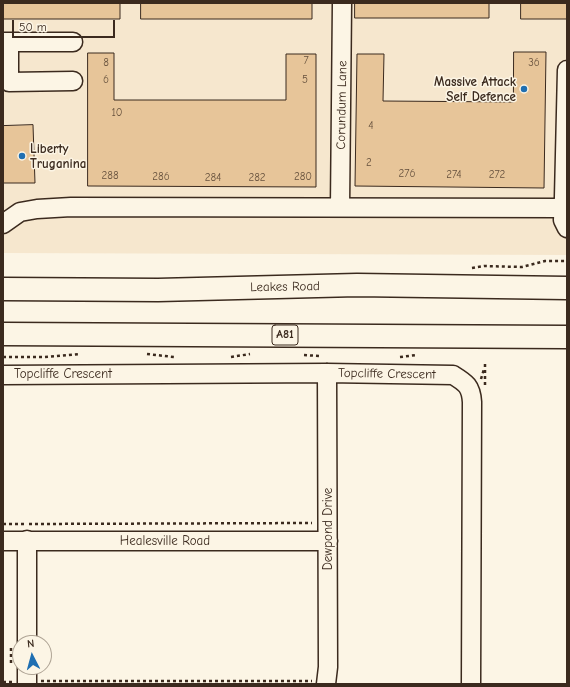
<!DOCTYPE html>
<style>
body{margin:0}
#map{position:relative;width:570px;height:687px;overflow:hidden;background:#fcf5e5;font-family:"Comic Neue",sans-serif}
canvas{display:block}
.frame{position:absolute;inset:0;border:4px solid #3b2a1e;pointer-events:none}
.north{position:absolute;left:12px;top:635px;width:40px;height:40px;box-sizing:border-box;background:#fcf5e5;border:1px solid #afa495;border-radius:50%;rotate:354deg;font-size:11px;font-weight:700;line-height:16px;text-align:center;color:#3b2a1e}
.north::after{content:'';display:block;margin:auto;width:14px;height:18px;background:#1f6fb2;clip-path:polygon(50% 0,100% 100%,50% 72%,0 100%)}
.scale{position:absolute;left:12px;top:20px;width:103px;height:18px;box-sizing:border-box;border:2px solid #3b2a1e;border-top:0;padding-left:5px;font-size:12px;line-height:14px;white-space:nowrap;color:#3b2a1e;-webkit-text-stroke:3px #fcf5e5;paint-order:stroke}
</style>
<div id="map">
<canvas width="570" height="687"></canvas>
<div class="frame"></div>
<div class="north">N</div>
<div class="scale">50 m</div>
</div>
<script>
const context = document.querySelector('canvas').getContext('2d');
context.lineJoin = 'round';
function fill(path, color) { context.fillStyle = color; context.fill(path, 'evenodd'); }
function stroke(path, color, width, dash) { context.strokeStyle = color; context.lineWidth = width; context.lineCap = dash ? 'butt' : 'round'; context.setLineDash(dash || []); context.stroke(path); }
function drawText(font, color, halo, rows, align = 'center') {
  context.font = font + ' "Comic Neue",sans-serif'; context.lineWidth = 3; context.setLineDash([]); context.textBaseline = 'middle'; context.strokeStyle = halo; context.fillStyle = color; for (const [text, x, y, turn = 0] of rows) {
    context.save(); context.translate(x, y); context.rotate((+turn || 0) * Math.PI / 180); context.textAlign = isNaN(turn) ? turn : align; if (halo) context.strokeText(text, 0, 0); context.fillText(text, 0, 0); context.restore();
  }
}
fill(new Path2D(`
 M3 3H567V255L3 253Z`), '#f6e7ce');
const building = new Path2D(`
 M3 3H120V19H3Z
 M141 3H312V19H141Z
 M355 3H489V18H355Z
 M521 3H567V19H521Z
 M514 52H546L544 188 355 186 357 54H384L383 101 513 102Z
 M88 53H114V100H286V54H316V187L88 186Z
 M33 125 35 183H3V126Z`);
fill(building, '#e7c599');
stroke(building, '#3b2a1e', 1);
const minor = new Path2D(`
 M3 42H73
 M9 42V82L73 81
 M564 197 567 70
 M565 197H564L563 220 567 228
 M340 207 342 3
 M3 224 20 212 37 209 71 207 563 208
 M3 375 327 373 453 375C466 383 471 386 472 402L471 684
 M3 541H328
 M27 643V540
 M27 684V667
 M326 684 328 667 327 373`);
const highway = new Path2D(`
 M3 289 158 290 357 285 567 288
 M3 334 567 337`);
stroke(minor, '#3b2a1e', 21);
stroke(highway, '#3b2a1e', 25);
stroke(new Path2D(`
 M472 268 484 266 522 267 545 261H567
 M147 354 174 357
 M304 355 319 356
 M3 357H44L80 354
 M231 357 250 354
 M400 357 417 355
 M485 364V386
 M481 379 484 369
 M3 524H24
 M29 524 312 523
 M11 663V648
 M41 681H312
 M3 682H12`), '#3b2a1e', 2.5, [3, 3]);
stroke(minor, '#fcf5e5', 18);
stroke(highway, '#fcf5e5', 22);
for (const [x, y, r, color] of [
 [524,89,4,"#1f6fb2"],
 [22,156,4,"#1f6fb2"]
]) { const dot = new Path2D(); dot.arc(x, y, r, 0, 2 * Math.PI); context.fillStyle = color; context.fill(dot); stroke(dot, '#fcf5e5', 1.5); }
drawText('11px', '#66513d', null, [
 ["7",306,61],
 ["8",106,63],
 ["36",534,63],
 ["6",106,80],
 ["5",305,80],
 ["10",117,113],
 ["4",371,126],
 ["2",369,163],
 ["276",407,174],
 ["274",454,175],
 ["272",497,175],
 ["288",110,176],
 ["286",161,177],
 ["280",303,177],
 ["284",213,178],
 ["282",257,178]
]);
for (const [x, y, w] of [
 [285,335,26]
]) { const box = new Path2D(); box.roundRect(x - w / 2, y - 10, w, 20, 3); context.fillStyle = '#fcf5e5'; context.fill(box); stroke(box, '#3b2a1e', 1); }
drawText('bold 12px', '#3b2a1e', null, [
 ["A81",285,335]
]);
drawText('bold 13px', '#3b2a1e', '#fcf5e5', [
 ["Massive Attack",516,82],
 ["Self Defence",516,97],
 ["Liberty",30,149,"left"],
 ["Truganina",30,164,"left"]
], 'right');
drawText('13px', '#3b2a1e', '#fcf5e5', [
 ["Corundum Lane",342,105,-89],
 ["Leakes Road",285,287,-1],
 ["Topcliffe Crescent",63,374],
 ["Topcliffe Crescent",387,374,1],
 ["Dewpond Drive",328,529,-90],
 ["Healesville Road",165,541]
]);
</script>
